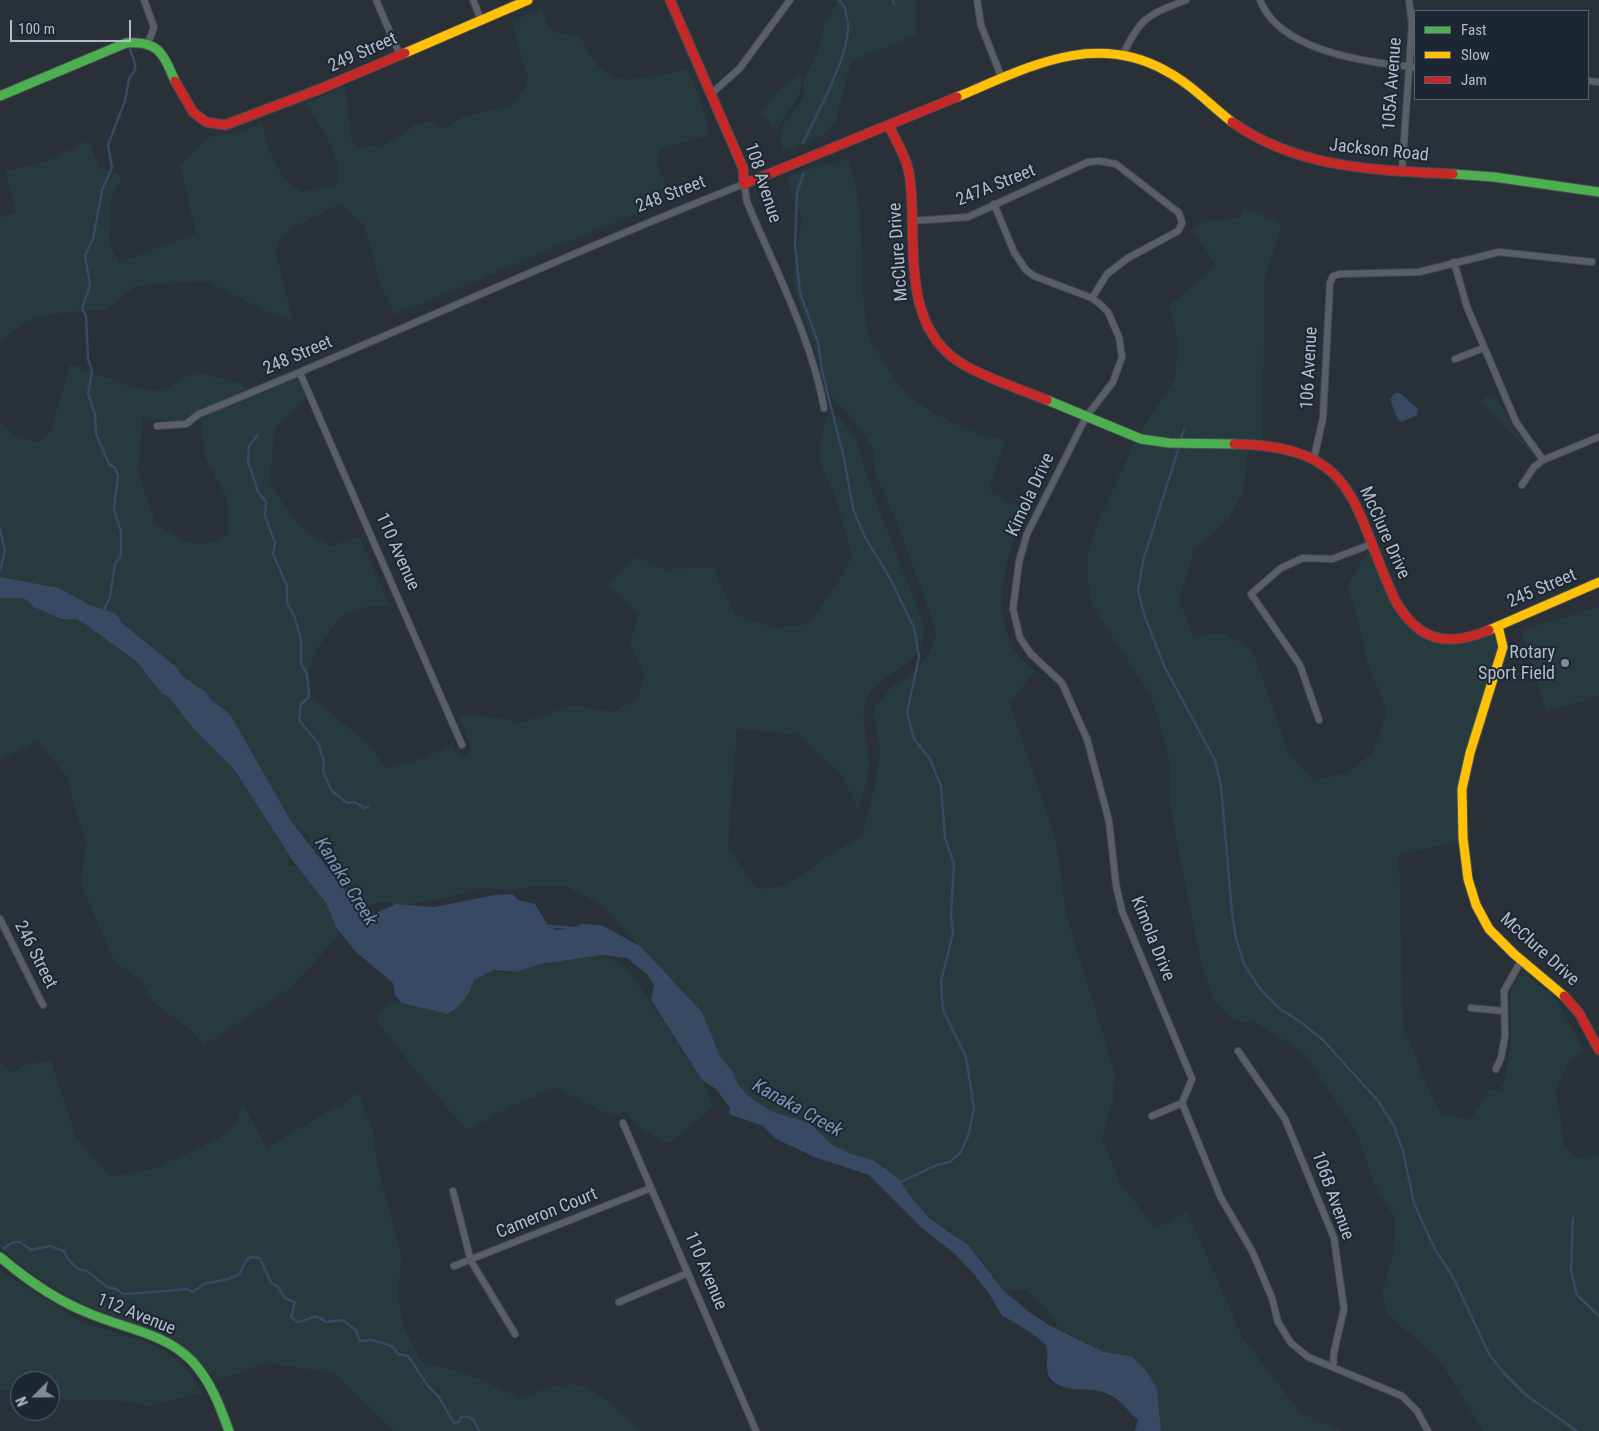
<!DOCTYPE html>
<style>
body{margin:0}
#map{position:relative;width:1599px;height:1431px;overflow:hidden;background:#2a3038;font-family:"Roboto Condensed",sans-serif}
canvas{display:block}
.legend{position:absolute;left:1414px;top:10px;width:175px;height:90px;box-sizing:border-box;background:#1d2633;border:1px solid #59626f;margin:0;padding:6px 9px;list-style:none;font-size:15px;color:#b4bcc9}
.legend li{display:flex;align-items:center;gap:10px;height:25px}
.legend b{width:25px;border:1px solid #59626f}
.north{position:absolute;left:10px;top:1371px;width:50px;height:50px;box-sizing:border-box;background:#1d2633;border:1px solid #59626f;border-radius:50%;rotate:247deg;font-size:14px;font-weight:700;line-height:20px;text-align:center;color:#b4bcc9}
.north::after{content:'';display:block;margin:auto;width:18px;height:22px;background:#848b96;clip-path:polygon(50% 0,100% 100%,50% 72%,0 100%)}
.scale{position:absolute;left:10px;top:20px;width:121px;height:22px;box-sizing:border-box;border:2px solid #b4bcc9;border-top:0;padding-left:6px;font-size:15px;line-height:18px;white-space:nowrap;color:#b4bcc9;-webkit-text-stroke:4px #1d2633;paint-order:stroke}
</style>
<div id="map">
<canvas width="1599" height="1431"></canvas>
<ul class="legend">
<li><b style="height:6px;background:#4caf50"></b>Fast</li>
<li><b style="height:6px;background:#ffc107"></b>Slow</li>
<li><b style="height:6px;background:#c62828"></b>Jam</li>
</ul>
<div class="north">N</div>
<div class="scale">100 m</div>
</div>
<script>
const context = document.querySelector('canvas').getContext('2d');
context.lineJoin = 'round';
function fill(path, color) { context.fillStyle = color; context.fill(path, 'evenodd'); }
function stroke(path, color, width, dash) { context.strokeStyle = color; context.lineWidth = width; context.lineCap = dash ? 'butt' : 'round'; context.setLineDash(dash || []); context.stroke(path); }
function drawText(font, color, halo, rows, align = 'center') {
  context.font = font + ' "Roboto Condensed",sans-serif'; context.lineWidth = 4; context.setLineDash([]); context.textBaseline = 'middle'; context.strokeStyle = halo; context.fillStyle = color; for (const [text, x, y, turn = 0] of rows) {
    context.save(); context.translate(x, y); context.rotate((+turn || 0) * Math.PI / 180); context.textAlign = isNaN(turn) ? turn : align; if (halo) context.strokeText(text, 0, 0); context.fillText(text, 0, 0); context.restore();
  }
}
fill(new Path2D(`
 M832 0H916L917 35 851 62 836 120 824 135 784 153 780 137 784 123 803 99 804 79 817 52 825 23 837 4Z
 M542 9 547 25 554 32 579 36C588 49 596 69 611 76 629 85 668 72 688 69L699 95 710 134C693 141 675 143 659 151L657 163 671 199 395 315 381 286 364 225 341 204 294 227 278 241 276 254 293 322 261 309 207 281 136 286 107 309 59 313 25 322 0 342V218L16 212 5 171 47 161 88 141 100 168 118 173 122 179 111 198 109 242 119 263 196 233 180 165 209 137 232 133 262 123C270 153 274 175 302 192L336 184C345 159 318 125 306 103L345 86 352 142 358 148 385 144 404 134 416 124 431 122 440 128 446 127 463 117 512 104 525 88 528 78 511 22Z
 M799 71C802 75 801 77 801 82 802 102 785 110 778 128L772 127 769 121 759 114 777 92 796 76Z
 M847 158C870 215 856 276 868 334 870 342 877 350 881 357 889 371 901 390 913 399 938 418 976 434 1006 440L990 486 992 493 1025 510C1007 556 988 608 1016 653 1021 660 1029 667 1035 672L1009 702 1056 839 1066 914 1115 1073 1113 1103 1102 1137 1120 1184 1156 1228 1188 1212 1242 1337 1302 1414 1343 1431H1162L1131 1356 1104 1352 1058 1328 1047 1309 1026 1290 1004 1291 980 1259 951 1232 929 1218 910 1196 899 1179 873 1160 852 1154 831 1144 810 1123 773 1112 749 1097 739 1086 732 1071 720 1056 702 1012 600 904 565 886 538 885 516 890 481 888 437 900 400 905 385 902 358 907 309 841V837L291 821 230 714 210 699 207 693 181 674 178 669 163 656 123 624 115 613 90 605 58 588 0 577V422L13 434 38 443 51 431 70 364 132 387 162 391 196 372 242 384 249 389 197 411 182 421 143 419 138 472 156 525C184 540 197 553 228 534L227 499 205 457 200 418 294 380 298 381 306 398 275 428 270 481 292 518 309 534 332 546 359 536 390 606 365 607 341 616 318 648 308 669 312 696 373 749 385 768 426 757 452 745C455 752 458 756 466 756L470 751 471 746 459 715H478L523 722 572 705 612 712 637 699 644 676 630 643 639 614 607 585 636 557 663 569 713 567 735 615 775 628 808 624 837 584 852 555 835 497 820 462 819 450 826 418 835 413 850 430 857 443 871 488 924 625C924 672 885 665 868 697 858 716 869 741 869 762 869 779 863 794 858 810L843 776 798 735 737 729 728 847 755 887C786 896 810 866 834 852 843 846 853 842 862 837L875 786 880 751 874 717 875 706 892 687 909 677 921 665 930 652 936 635 931 616 896 520 875 473 872 447 847 411 835 402 829 392 792 282 802 218 786 178 821 164H835Z
 M1244 207 1278 221 1281 228 1265 277 1262 444H1249L1243 493 1228 520 1194 550 1179 601 1194 636 1224 633 1252 650 1290 755 1313 780 1348 773 1372 753 1387 711 1368 666 1360 628 1347 586 1372 544 1406 619 1447 641 1498 626 1503 642 1467 769 1464 841 1399 854 1403 1025 1430 1092 1441 1112 1470 1120 1489 1090H1499L1505 1081 1511 1039 1510 992 1519 976 1526 975 1557 1000 1584 1051 1569 1061 1556 1090 1564 1145 1578 1158 1599 1152V1431H1483L1441 1362 1388 1314 1382 1293 1394 1251 1395 1218 1375 1186 1357 1133 1305 1054 1258 1024 1232 1020 1213 999 1200 957 1179 854 1170 805V763L1162 731 1151 696 1091 604 1088 581V551L1097 524 1137 437 1175 378 1178 344 1169 306 1216 266 1193 230 1200 221 1239 218Z
 M1494 394 1512 426 1536 457 1479 401Z
 M0 598H21L27 600 34 607 61 619H76L85 624 137 662 162 694 168 695 193 728 234 769 291 858 287 864 289 866 296 865 300 868 326 903 331 917 341 934 289 989 203 1046 193 1032 152 1001 140 980 114 961 81 885 86 844 66 776 38 742 0 759Z
 M1599 607V696L1546 712 1521 630Z
 M601 955 624 965 635 979 702 1080 714 1107 668 1144 638 1127 626 1112 612 1117 558 1088 508 1108 467 1130 432 1091 376 1020 386 1005 393 1000 449 1014C462 1006 469 995 474 980 498 965 498 976 518 971 546 965 573 956 601 955Z
 M0 1061 10 1073 27 1064 51 1061 77 1139 111 1177 158 1167 217 1139 236 1124 242 1102 267 1148 359 1093 374 1134 377 1164 402 1258 398 1290 403 1326 422 1362C461 1370 484 1380 519 1398 536 1392 558 1382 577 1385 600 1391 624 1414 640 1431H394L334 1373 267 1363 215 1381C181 1328 138 1329 86 1305 55 1292 26 1270 0 1248Z
 M0 1270 81 1322 147 1342 164 1351 181 1363 194 1378 202 1393 150 1406 116 1400 70 1401 50 1395V1381H20V1390H0Z`), '#273a3e');
fill(new Path2D(`
 M1395 393H1400L1418 409 1417 415 1402 422 1398 420 1390 399Z
 M0 577 59 588 90 605 115 613 123 624 163 656 178 669 181 675 207 693 210 699 230 714 291 821 364 914 376 913 396 904 434 907 495 895 513 894 518 900 535 904 549 927 557 930 572 928 582 924 601 925 640 946 702 1012 720 1056 732 1071 739 1086 749 1097 773 1112 810 1123 831 1144 852 1154 873 1160 899 1179 910 1196 929 1218 968 1245 1004 1291 1029 1312 1049 1325 1104 1352 1131 1356 1145 1369 1157 1389 1161 1431H1135L1138 1420C1128 1411 1119 1398 1106 1393 1089 1386 1069 1394 1054 1382 1041 1371 1051 1356 1046 1346 1043 1339 1010 1319 1002 1316L990 1295 974 1274 955 1254 922 1228 869 1175 817 1158 776 1139 763 1126 729 1114 730 1108 716 1089 702 1080 651 1000 654 985 647 974 627 958 601 955 542 964 516 972 494 970 474 980C469 995 462 1006 448 1014L402 1003 395 995 393 983 355 951 336 927 326 903 293 861 234 769 193 728 168 696 162 694 137 662 85 624 76 619H61L34 607 27 600 21 598H0Z`), '#384963');
stroke(new Path2D(`
 M839 0 845 8 847 19
 M893 0 894 4
 M803 143C817 113 851 54 848 22
 M804 173 797 192 795 244 800 293 818 342 822 371 844 458 853 509 865 537 891 580 914 628 919 657 907 713 914 739 930 759 941 786 945 838 954 864 951 915 953 933 941 981 943 1010 966 1057 974 1109 968 1136 961 1152 950 1162 937 1165 898 1183
 M258 435 249 446 248 461 258 492 266 502 265 516 275 543 273 554 287 586V603L294 615 301 639V664L307 674 309 697 301 704 299 720 318 743 324 761 323 771 331 790 347 803 355 802 364 808 368 807
 M1180 442 1184 429
 M1179 447 1143 561 1138 591 1144 614 1164 666 1215 760 1221 786 1232 913 1236 938 1244 964 1260 989 1280 1009 1302 1023 1323 1040 1379 1102 1394 1126 1403 1151 1414 1203 1425 1228 1436 1251 1453 1277 1489 1354 1503 1372 1526 1395 1577 1431
 M0 529 5 551 0 570
 M104 610 110 597 115 564 121 555V532L114 509 118 476 115 468 109 464 96 434 95 414 88 394 92 371 88 359 86 316 82 309 90 285 85 255 93 239 102 190 112 168 108 145 125 101 129 79 135 70V63L130 49
 M546 926 576 928
 M1573 1218 1571 1270 1577 1295 1599 1316
 M4 1248 13 1242H20L31 1250 50 1246 64 1251 67 1258 78 1269 87 1271 107 1287 116 1289 123 1294C144 1293 167 1291 187 1289L193 1292 204 1284 228 1279 240 1274 245 1262 250 1257 260 1258 271 1283 277 1286 286 1299 295 1302 291 1317 298 1322C313 1319 312 1312 326 1322L342 1320 356 1330 360 1341 371 1340 386 1344 393 1347 398 1354 408 1356 428 1386 439 1397 454 1423 459 1422 461 1417C473 1414 475 1422 479 1431`), '#384963', 2.5);
const street = new Path2D(`
 M144 0 154 27 148 44
 M376 0 400 55
 M473 0 481 20
 M977 0 981 25 1002 79
 M1260 0C1279 51 1369 63 1415 67
 M1123 55C1140 17 1148 15 1186 0
 M1588 81 1599 82
 M711 94 740 68 790 0
 M1402 171 1412 25 1409 0
 M994 204 1014 252 1026 270 1034 276 1092 298 1101 305 1108 312 1119 337 1122 357 1113 382 1086 417 1027 534 1019 562 1013 609 1020 638 1031 654 1062 683 1087 739 1109 821 1116 885 1122 911 1192 1079 1182 1103 1152 1116
 M912 221 968 217 1088 162 1099 161 1116 164 1179 213 1182 223 1178 231 1128 258 1107 274 1092 298
 M1454 262 1467 307 1516 422 1543 460
 M1455 359 1484 348
 M300 373 462 745
 M157 426 186 424 199 414C382 340 560 256 744 184L747 202C774 267 812 339 824 408
 M1314 458 1323 418 1330 283 1333 276 1340 274 1419 272 1499 252 1592 262
 M1522 485 1534 467 1543 460 1599 437
 M1319 720 1300 665 1251 594 1281 568 1303 558 1332 559 1372 544
 M0 919 43 1005
 M1471 1008 1504 1011
 M1238 1051 1285 1119 1334 1238 1344 1309 1334 1352 1333 1367
 M1496 1069 1501 1058 1505 1036 1504 991 1522 959
 M1182 1103 1221 1198 1252 1251 1272 1298 1278 1322 1291 1343 1308 1357 1402 1396 1417 1411 1428 1431
 M623 1123 756 1431
 M453 1191 471 1261 515 1334
 M454 1266 651 1188
 M619 1302 688 1273`);
const fast = new Path2D(`
 M0 96 126 43C159 40 163 54 175 81
 M1453 174 1494 177 1599 192
 M1047 400 1141 439 1169 443 1234 444
 M0 1257C26 1279 54 1299 86 1312 121 1328 164 1332 192 1361 210 1380 220 1406 229 1431`);
const slow = new Path2D(`
 M405 53 528 0
 M957 97C1025 69 1093 30 1166 71 1191 84 1210 105 1232 122
 M1498 626 1503 647 1470 753 1462 789 1463 838 1468 879 1476 905 1489 929 1514 954 1564 996
 M1489 630 1599 582`);
const jam = new Path2D(`
 M670 0 743 168 744 184 957 97
 M175 81 193 112 206 122 225 125 320 89 405 53
 M1232 122C1298 169 1376 170 1453 174
 M889 126C897 143 908 160 910 179 918 242 898 329 966 366 991 380 1020 389 1047 400
 M1234 444C1360 446 1351 506 1395 600 1418 641 1447 648 1489 630
 M1564 996 1579 1013 1599 1050`);
stroke(street, '#484c53', 8);
stroke(fast, '#484c53', 11);
stroke(slow, '#484c53', 11);
stroke(jam, '#484c53', 11);
stroke(street, '#5a5e66', 6);
stroke(fast, '#4caf50', 9);
stroke(slow, '#ffc107', 9);
stroke(jam, '#c62828', 9);
for (const [x, y, r, color] of [
 [1565,663,5,"#848b96"]
]) { const dot = new Path2D(); dot.arc(x, y, r, 0, 2 * Math.PI); context.fillStyle = color; context.fill(dot); stroke(dot, '#1d2633', 2); }
drawText('18px', '#b4bcc9', '#1d2633', [
 ["249 Street",363,53,-24],
 ["105A Avenue",1393,84,-86],
 ["Jackson Road",1379,151,6],
 ["108 Avenue",762,183,72],
 ["247A Street",996,186,-22],
 ["248 Street",671,195,-21],
 ["McClure Drive",899,252,-94],
 ["248 Street",298,356,-23],
 ["106 Avenue",1310,368,-87],
 ["Kimola Drive",1031,495,-65],
 ["McClure Drive",1384,533,66],
 ["110 Avenue",397,552,66],
 ["245 Street",1542,589,-23],
 ["Kimola Drive",1152,939,68],
 ["McClure Drive",1539,950,42],
 ["246 Street",35,955,63],
 ["106B Avenue",1332,1196,70],
 ["Cameron Court",547,1214,-22],
 ["110 Avenue",705,1271,67],
 ["112 Avenue",136,1315,22]
]);
drawText('18px', '#b4bcc9', '#1d2633', [
 ["Rotary",1555,653],
 ["Sport Field",1555,674]
], 'right');
drawText('italic 19px', '#7c92b1', '#1d2633', [
 ["Kanaka Creek",345,882,58],
 ["Kanaka Creek",797,1109,29]
]);
</script>
